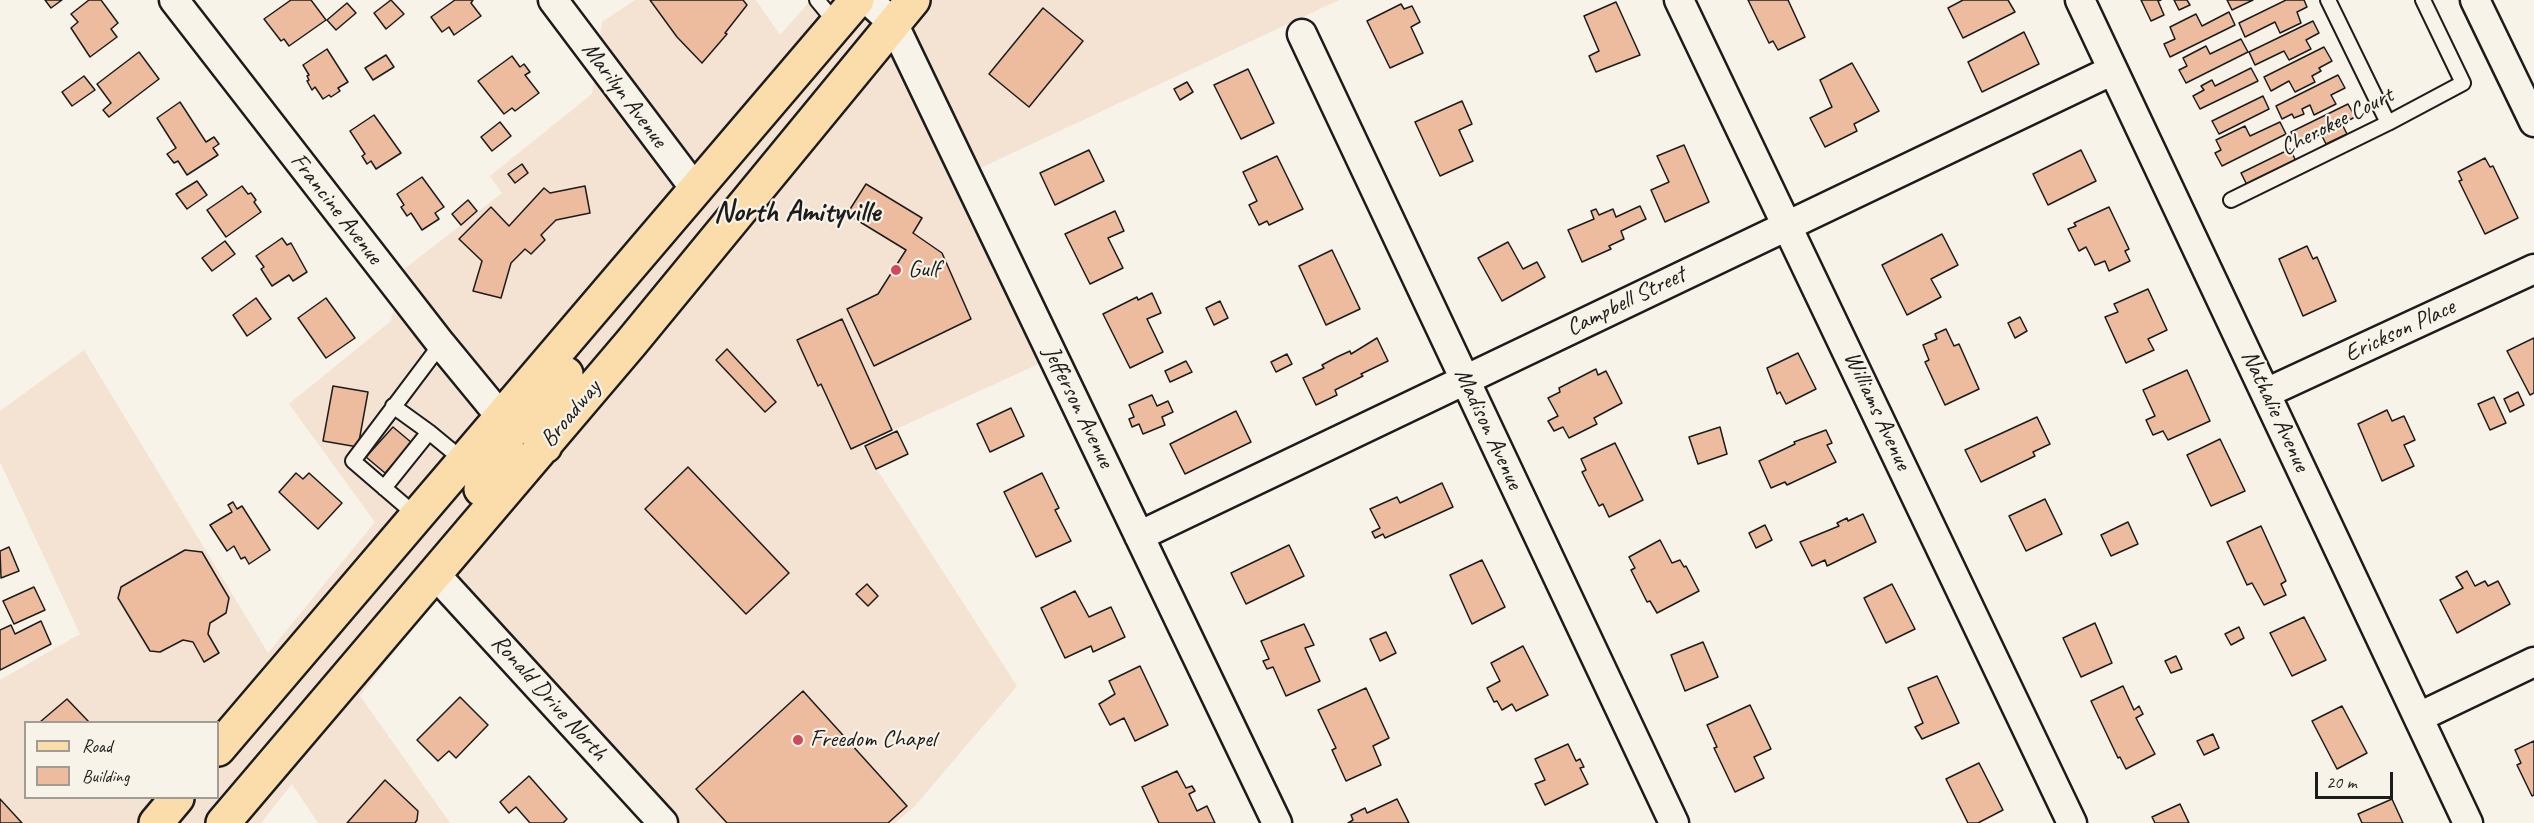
<!DOCTYPE html>
<style>
body{margin:0}
#map{position:relative;width:2534px;height:823px;overflow:hidden;background:#f7f3e8;font-family:Caveat,sans-serif}
canvas{display:block}
.legend{position:absolute;left:24px;top:721px;width:195px;height:78px;box-sizing:border-box;background:#f7f3e8;border:2px solid #9f9d96;margin:0;padding:8px 10px;list-style:none;font-size:18px;color:#1c1c1c}
.legend li{display:flex;align-items:center;gap:12px;height:30px}
.legend b{width:30px;border:2px solid #9f9d96}
.scale{position:absolute;left:2315px;top:772px;width:78px;height:27px;box-sizing:border-box;border:3px solid #1c1c1c;border-top:0;padding-left:8px;font-size:18px;line-height:21px;white-space:nowrap;color:#1c1c1c;-webkit-text-stroke:4px #f7f3e8;paint-order:stroke}
</style>
<div id="map">
<canvas width="2534" height="823"></canvas>
<ul class="legend">
<li><b style="height:8px;background:#fbddab"></b>Road</li>
<li><b style="height:16px;background:#edbb9e"></b>Building</li>
</ul>
<div class="scale">20 m</div>
</div>
<script>
const context = document.querySelector('canvas').getContext('2d');
context.lineJoin = 'round';
function fill(path, color) { context.fillStyle = color; context.fill(path, 'evenodd'); }
function stroke(path, color, width, dash) { context.strokeStyle = color; context.lineWidth = width; context.lineCap = dash ? 'butt' : 'round'; context.setLineDash(dash || []); context.stroke(path); }
function drawText(font, color, halo, rows, align = 'center') {
  context.font = font + ' Caveat,sans-serif'; context.lineWidth = 4.5; context.setLineDash([]); context.textBaseline = 'middle'; context.strokeStyle = halo; context.fillStyle = color; for (const [text, x, y, turn = 0] of rows) {
    context.save(); context.translate(x, y); context.rotate((+turn || 0) * Math.PI / 180); context.textAlign = isNaN(turn) ? turn : align; if (halo) context.strokeText(text, 0, 0); context.fillText(text, 0, 0); context.restore();
  }
}
fill(new Path2D(`
 M635 0H756L780 35 811 0H1339L957 179 1045 361 861 445 1017 686 914 807 895 823H648L439 594 360 696 450 823H318L292 784 261 823H0V680L80 634 0 462V411L84 350 268 653 375 522 289 404 391 321 403 270 502 193 490 176 592 94 602 22ZM26 722H218V798H26Z`), '#f4e2d2');
const building = new Path2D(`
 M45 0H62L51 8Z
 M89 0H101L118 23 111 29 117 37 90 57 71 28 78 22 71 14Z
 M291 0H311L326 20 289 46 284 39 281 41 264 19Z
 M391 0 404 14 386 29 374 13Z
 M455 0H473L471 3 481 16 454 35 449 27 442 32 431 17Z
 M650 0H743L747 5 725 33 727 34 702 63 677 37Z
 M1748 0H1788L1805 37 1778 50 1773 41 1769 43Z
 M1963 0H2008L2015 12 1963 38 1948 8Z
 M2141 0H2161L2158 1 2164 15 2151 21Z
 M2174 0H2187L2190 5 2179 10Z
 M2227 0H2253L2232 10Z
 M2286 0H2304L2307 7 2297 12 2301 23 2280 33 2275 22 2245 37 2239 23Z
 M1616 2 1640 55 1596 72 1589 56 1599 51 1584 16Z
 M347 3 356 13 336 30 327 20Z
 M1401 4 1404 9 1412 6 1420 22 1411 27 1423 53 1390 68 1367 21Z
 M1043 8 1083 41 1029 107 989 74Z
 M2229 12 2235 25 2170 57 2164 44 2175 39 2170 27 2196 14 2202 26Z
 M2313 21 2319 33 2306 40 2311 49 2289 60 2284 51 2255 65 2249 52Z
 M2024 32 2039 64 1982 92 1968 62Z
 M2241 39 2248 52 2186 83 2179 70 2187 66 2183 58 2206 46 2210 54Z
 M2324 47 2332 61 2319 68 2321 71 2312 76 2315 82 2295 92 2289 81 2271 91 2264 77Z
 M327 49 348 82 338 88 340 91 331 97 329 95 323 99 315 87 312 90 307 81 309 80 307 76 309 75 303 65Z
 M139 52 159 79 109 117 103 110 111 103 97 84Z
 M386 55 394 67 373 80 365 68Z
 M512 56 520 67 524 64 530 72 525 75 539 93 515 111 512 108 504 114 478 81Z
 M1852 63 1879 111 1854 124 1857 131 1825 147 1810 118 1832 107 1820 80Z
 M2251 68 2258 81 2200 109 2193 96 2204 90 2201 86 2212 80 2215 86Z
 M1248 69 1274 123 1241 139 1214 85Z
 M2338 75 2345 88 2331 95 2336 104 2314 115 2310 105 2302 109 2304 114 2294 118 2292 114 2282 119 2276 106Z
 M84 76 95 90 72 106 62 92Z
 M1187 82 1193 92 1180 100 1174 89Z
 M2263 96 2269 109 2219 134 2212 121Z
 M1462 101 1472 124 1459 130 1473 161 1440 176 1415 122Z
 M180 102 206 142 214 137 219 144 213 148 218 155 187 175 178 161 174 163 167 154 176 148 157 118Z
 M2348 104 2355 117 2342 124 2347 134 2326 144 2321 134 2297 146 2291 132Z
 M374 115 401 153 376 169 371 161 367 164 362 156 365 154 350 131Z
 M500 122 511 136 492 151 481 137Z
 M2280 122 2286 134 2222 166 2215 153 2221 150 2216 140 2245 126 2250 136Z
 M1684 145 1709 202 1665 222 1651 190 1669 182 1657 156Z
 M2290 149 2297 163 2248 187 2241 173Z
 M1089 150 1104 181 1055 205 1040 173Z
 M2081 150 2096 181 2048 205 2033 174Z
 M1277 156 1303 209 1269 225 1267 221 1259 225 1249 205 1257 201 1243 172Z
 M2485 158 2490 167 2493 166 2518 218 2485 234 2459 181 2462 180 2458 172Z
 M522 164 528 173 515 183 508 174Z
 M422 177 444 207 435 213 439 219 422 230 411 213 407 216 401 207 404 205 397 194Z
 M197 181 207 195 187 209 176 194Z
 M866 184 922 218 913 233 942 253 971 319 874 366 847 309 878 294 906 250 847 214Z
 M242 186 248 194 251 193 256 200 254 202 261 212 226 237 207 210Z
 M585 186 590 213 556 220 541 235 545 240 531 254 525 249 511 263 501 298 473 291 482 261 459 239 491 207 509 226 544 188 550 193Z
 M468 200 477 211 461 225 452 214Z
 M1640 206 1646 219 1621 231 1624 239 1609 246 1611 249 1582 262 1568 230 1594 219 1591 211 1596 209 1599 215 1613 209 1616 217Z
 M2109 207 2129 249 2125 251 2130 261 2109 271 2105 261 2095 265 2086 247 2079 251 2068 229 2076 226 2074 223Z
 M1115 211 1124 231 1108 238 1123 268 1090 284 1065 234Z
 M1942 234 1958 265 1931 279 1941 297 1907 315 1882 265Z
 M282 238 287 245 291 243 307 272 293 281 289 275 272 286 261 269 264 267 256 256Z
 M225 241 235 254 212 271 202 258Z
 M1508 242 1523 269 1537 262 1545 277 1502 301 1478 258Z
 M2307 246 2313 259 2317 257 2336 301 2303 316 2279 259Z
 M1332 250 1360 309 1326 325 1299 266Z
 M2148 289 2167 330 2148 339 2154 350 2126 363 2105 317 2118 312 2114 304Z
 M1152 293 1161 313 1147 319 1163 352 1130 368 1103 314 1137 297 1138 300Z
 M256 298 271 319 247 336 233 315Z
 M326 298 355 338 326 358 298 318Z
 M1220 301 1228 318 1214 325 1206 308Z
 M2020 317 2027 331 2015 338 2008 323Z
 M842 319 892 430 851 449 821 384 818 386 797 340Z
 M1946 329 1954 346 1959 344 1979 389 1945 405 1925 362 1929 360 1923 345 1937 339 1935 334Z
 M1377 338 1388 361 1361 374 1363 376 1335 390 1337 395 1316 405 1303 378 1324 368 1322 365 1337 357 1350 351 1351 354Z
 M2534 338V393L2530 395 2507 351Z
 M727 349 776 402 765 412 716 360Z
 M1798 353 1816 389 1786 404 1780 392 1777 394 1767 368Z
 M1287 354 1292 364 1276 372 1271 362Z
 M1186 361 1192 372 1170 382 1165 371Z
 M1596 369 1598 375 1606 371 1622 403 1594 418 1597 424 1569 438 1563 427 1554 431 1548 421 1558 416 1548 398 1560 392 1559 388Z
 M2187 370 2210 421 2168 440 2163 431 2153 435 2146 420 2155 416 2143 390Z
 M333 386 368 392 358 447 323 441Z
 M2518 392 2524 405 2510 412 2504 399Z
 M1152 395 1157 406 1168 401 1173 412 1162 417 1165 425 1143 434 1139 424 1132 427 1129 419 1134 417 1129 405Z
 M2494 397 2506 423 2490 430 2478 404Z
 M1011 408 1024 436 990 452 977 424Z
 M2387 410 2392 421 2404 416 2415 440 2404 445 2414 466 2382 481 2358 424Z
 M1236 411 1251 442 1185 474 1170 444Z
 M2037 417 2050 444 2033 452 2035 456 1981 482 1965 450Z
 M393 427 412 443 385 473 366 457Z
 M1720 427 1727 454 1698 464 1689 437Z
 M1826 430 1832 443 1827 445 1836 462 1787 485 1785 482 1771 488 1759 461 1795 444 1794 442Z
 M897 431 908 454 876 469 865 446Z
 M2220 439 2245 491 2211 506 2187 455Z
 M1615 443 1643 500 1609 517 1603 504 1599 506 1582 472 1586 470 1581 459Z
 M688 467 789 573 746 614 645 509Z
 M296 473 303 479 309 473 342 503 318 529 279 492Z
 M1042 473 1059 508 1055 510 1071 541 1036 557 1004 492Z
 M1442 483 1453 507 1385 538 1383 534 1375 538 1372 532 1380 528 1370 509 1397 497 1400 503Z
 M2045 499 2062 534 2026 551 2009 516Z
 M233 502 237 509 242 506 270 550 249 564 245 557 241 559 234 546 227 551 210 525 232 512 228 505Z
 M1863 514 1876 542 1827 566 1825 560 1812 566 1800 542 1839 526 1837 523 1847 518 1848 521Z
 M2128 522 2138 544 2111 556 2101 535Z
 M1765 525 1772 540 1756 548 1749 533Z
 M2261 526 2286 581 2281 584 2286 595 2264 605 2252 583 2247 585 2227 542Z
 M1660 540 1672 563 1680 560 1684 567 1686 566 1699 591 1657 613 1650 601 1647 602 1631 570 1635 568 1629 557Z
 M1289 545 1304 576 1246 604 1231 573Z
 M9 547 19 571 1 578 0 551Z
 M185 550 202 552 229 598 226 613 210 623 208 634 219 653 204 662 193 642 183 640 160 652 150 651 118 598 121 587Z
 M1482 560 1505 607 1472 624 1450 575Z
 M2467 571 2475 586 2485 581 2488 586 2498 581 2510 604 2457 633 2440 600 2463 588 2456 577Z
 M867 584 878 596 868 606 856 594Z
 M1892 584 1915 629 1886 643 1864 598Z
 M34 587 45 610 14 624 3 601Z
 M1075 591 1089 617 1111 607 1125 637 1093 652 1091 646 1065 658 1041 608Z
 M2304 617 2326 660 2292 676 2270 633Z
 M41 621 51 644 0 670V630L11 625 15 634Z
 M2095 623 2112 663 2081 677 2063 638Z
 M1304 624 1314 645 1305 648 1320 681 1286 696 1273 667 1267 669 1263 661 1269 659 1261 641Z
 M2239 627 2244 638 2231 645 2225 634Z
 M1386 632 1396 653 1380 661 1370 639Z
 M1703 642 1718 677 1685 691 1671 655Z
 M1523 646 1548 695 1516 711 1512 704 1502 710 1497 701 1494 702 1487 688 1500 681 1491 663Z
 M2176 656 2182 669 2171 673 2165 661Z
 M1140 666 1168 725 1135 741 1124 718 1110 725 1099 704 1115 694 1109 681Z
 M1937 676 1959 723 1922 739 1915 727 1923 723 1908 688Z
 M2123 686 2134 710 2139 706 2143 714 2136 718 2155 754 2126 769 2120 757 2118 758 2091 701Z
 M1366 688 1389 738 1373 746 1381 765 1346 781 1332 750 1336 748 1318 710Z
 M803 691 907 806 888 823H727L696 789Z
 M460 697 488 725 456 758 449 751 438 761 417 740Z
 M67 699 89 722H40Z
 M1750 705 1771 749 1754 757 1764 778 1735 792 1714 748 1717 747 1707 725Z
 M2342 706 2367 753 2337 769 2312 721Z
 M2213 734 2219 748 2204 755 2197 741Z
 M2534 741V795L2532 796 2517 765 2521 763 2515 750Z
 M1568 744 1576 761 1580 759 1584 767 1580 768 1588 784 1545 805 1535 784 1545 780 1535 759Z
 M1979 763 2003 810 1978 823H1968L1946 779Z
 M1177 771 1186 788 1192 786 1195 791 1189 794 1197 811 1207 806 1215 823H1159L1142 787Z
 M529 776 567 819 563 823H530L516 807 509 813 500 802Z
 M385 780 418 811 417 820 415 823H347Z
 M0 799 22 823H0Z
 M1397 799 1409 823H1348L1353 820 1351 815 1365 808 1367 813Z
 M2392 799 2403 823H2362L2358 814Z
 M2180 804 2189 823H2155L2152 817Z`);
fill(building, '#edbb9e');
stroke(building, '#1c1c1c', 1.5);
const service = new Path2D(`
 M817 0 837 24
 M2328 0 2388 123
 M2231 200 2388 123 2463 83 2423 0
 M429 432 464 461
 M384 488 429 432 393 406
 M418 517 353 461 441 344`);
const minor = new Path2D(`
 M174 0 441 344 501 417
 M553 0 696 190
 M868 0 893 23 1277 823
 M1679 0 2072 823
 M2080 0 2468 823
 M2475 0 2534 122
 M1302 34 1674 823
 M2266 393 2534 269
 M1139 536 2113 70
 M434 573 663 823
 M2419 717 2534 662`);
const primary = new Path2D(`
 M545 446 533 428C539 403 549 393 566 374
 M481 489C507 458 512 458 501 417
 M218 749 857 0
 M156 823 177 798
 M223 823 631 343 913 0`);
stroke(service, '#1c1c1c', 18);
stroke(minor, '#1c1c1c', 33);
stroke(primary, '#1c1c1c', 38);
stroke(service, '#f7f3e8', 14);
stroke(minor, '#f7f3e8', 28);
stroke(primary, '#fbddab', 33);
for (const [x, y, r, color] of [
 [896,270,6,"#d1495b"],
 [798,740,6,"#d1495b"]
]) { const dot = new Path2D(); dot.arc(x, y, r, 0, 2 * Math.PI); context.fillStyle = color; context.fill(dot); stroke(dot, '#f7f3e8', 2); }
drawText('24px', '#1c1c1c', '#f7f3e8', [
 ["Marilyn Avenue",624,95,53],
 ["Cherokee Court",2337,122,-27],
 ["Francine Avenue",336,209,52],
 ["Campbell Street",1626,302,-26],
 ["Erickson Place",2400,331,-25],
 ["Jefferson Avenue",1078,407,64],
 ["Williams Avenue",1877,411,65],
 ["Nathalie Avenue",2275,411,65],
 ["Broadway",571,414,-50],
 ["Madison Avenue",1488,429,65],
 ["Ronald Drive North",549,698,48]
]);
drawText('24px', '#1c1c1c', '#f7f3e8', [
 ["Gulf",908,270],
 ["Freedom Chapel",810,740]
], 'left');
drawText('bold 30px', '#1c1c1c', '#f7f3e8', [
 ["North Amityville",797,213]
]);
</script>
